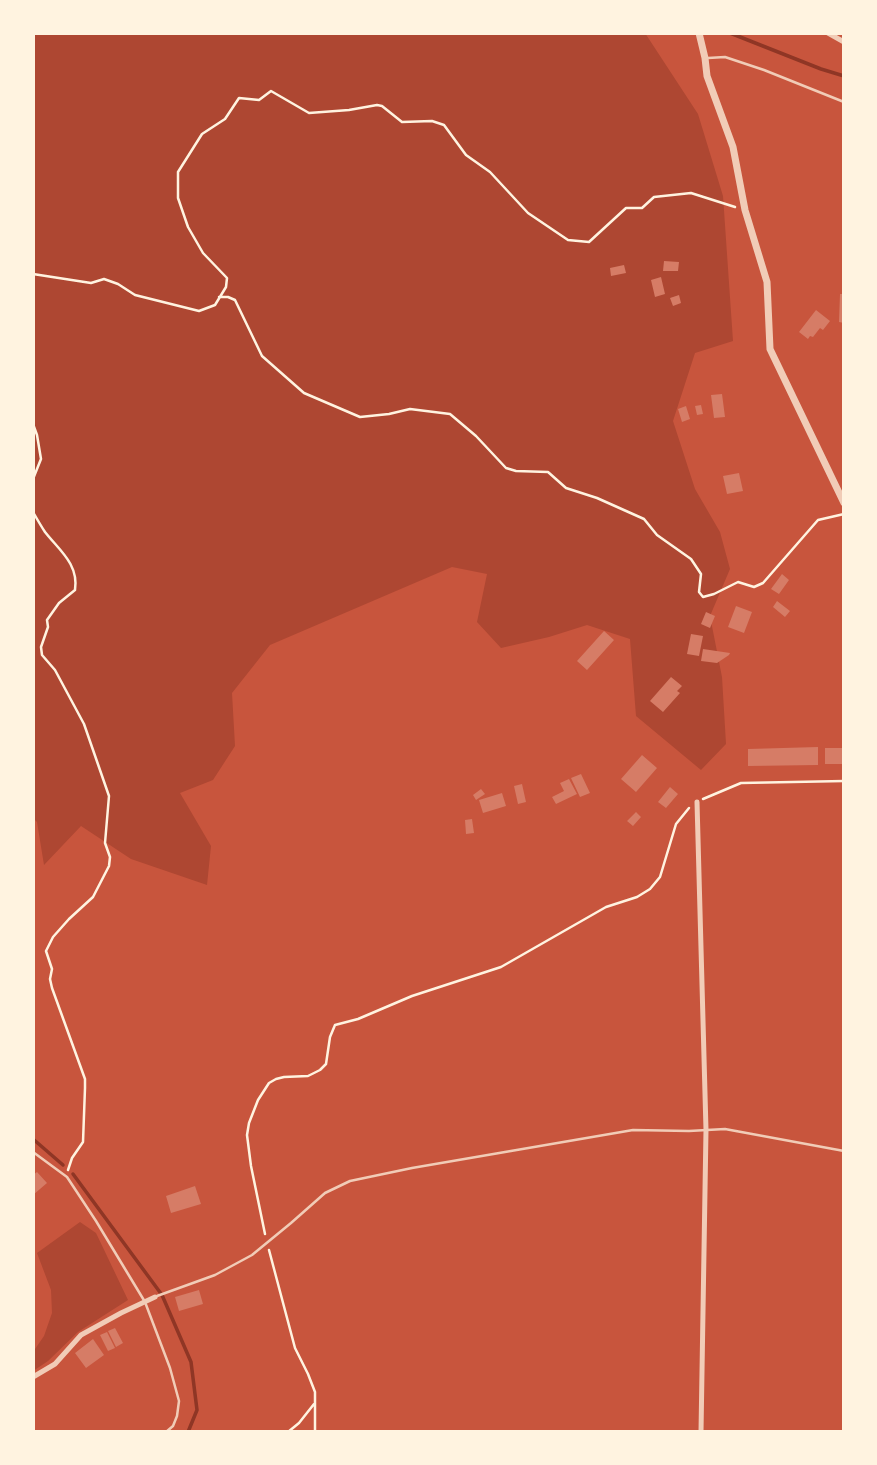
<!DOCTYPE html>
<style>
body{margin:0}
#map{position:relative;width:877px;height:1465px;overflow:hidden;background:#c8553d;font-family:"Libre Baskerville",serif}
canvas{display:block}
.frame{position:absolute;inset:0;border:35px solid #fff3e0;pointer-events:none}
</style>
<div id="map">
<canvas width="877" height="1465"></canvas>
<div class="frame"></div>
</div>
<script>
const context = document.querySelector('canvas').getContext('2d');
context.lineJoin = 'round';
function fill(path, color) { context.fillStyle = color; context.fill(path, 'evenodd'); }
function stroke(path, color, width, dash) { context.strokeStyle = color; context.lineWidth = width; context.lineCap = dash ? 'butt' : 'round'; context.setLineDash(dash || []); context.stroke(path); }
fill(new Path2D(`
 M33 33H645L698 114 723 196 733 341 695 353 673 421 695 489 720 532 730 569 710 616 722 677 726 744 701 770 636 716 630 639 587 625 549 637 501 648 477 622 487 574 452 567 270 645 232 693 235 746 213 780 180 793 211 846 207 885 131 859 81 826 44 865 37 822 33 818Z
 M80 1222 96 1233 128 1300 78 1332 48 1361 33 1371V1352L44 1336 52 1313 51 1290 37 1253Z`), '#ae4732');
stroke(new Path2D(`
 M730 33 821 69 844 76
 M33 1139 63 1165
 M73 1174 162 1295 191 1362 197 1410 188 1432`), '#8f3625', 3.5);
fill(new Path2D(`
 M664 261 679 262 678 271H663Z
 M624 265 626 273 611 276 610 268Z
 M661 277 665 294 655 297 651 280Z
 M840 294H844V323L839 322Z
 M679 295 681 303 673 306 670 298Z
 M816 310 830 321 823 330 820 328 813 337 810 336 808 339 799 332Z
 M722 394 725 417 714 418 711 395Z
 M701 405 703 414 697 415 695 406Z
 M686 406 690 419 682 422 678 409Z
 M739 473 743 491 727 494 723 476Z
 M782 574 789 580 779 594 771 589Z
 M777 601 790 611 785 617 773 607Z
 M736 606 752 612 744 633 728 627Z
 M706 612 715 616 710 628 701 624Z
 M604 631 614 640 587 670 577 661Z
 M691 634 703 636 699 656 687 654Z
 M703 649 730 653 729 655 717 663 701 661Z
 M671 677 682 686 677 691 680 693 663 712 650 701Z
 M818 747V765L748 766V749Z
 M825 748H844V764H825Z
 M642 755 657 768 636 792 621 779Z
 M581 774 590 793 580 797 571 778Z
 M569 779 577 794 556 804 552 797 564 791 560 783Z
 M522 784 526 802 518 804 514 786Z
 M670 787 678 794 666 808 658 802Z
 M481 789 485 794 476 800 473 795Z
 M502 793 506 806 483 813 479 800Z
 M636 812 641 817 633 826 627 821Z
 M472 819 474 833 466 834 465 820Z
 M37 1172 47 1183 33 1195V1175Z
 M195 1186 201 1204 171 1213 166 1196Z
 M199 1290 203 1304 179 1311 175 1297Z
 M115 1328 123 1343 116 1347 108 1331Z
 M107 1332 115 1348 108 1351 100 1335Z
 M93 1339 104 1355 86 1368 75 1353Z`), '#d67c66');
stroke(new Path2D(`
 M33 274 91 283 104 279 118 284 135 295 199 311 215 305 226 287 227 278 203 253 188 227 178 198V172L202 134 225 119 239 98 259 100 271 91 309 113 349 110 377 105 382 106 402 122 432 121 444 125 466 155 490 172 528 213 568 240 589 242 626 208H642L654 197 691 193 735 207
 M219 297H228L235 300 262 356 304 393 360 417 389 414 410 409 450 414 476 436 506 468 516 471 548 472 566 488 597 498 644 519 657 535 691 559 701 574 699 592 703 597 714 594 738 582 754 587 763 583 818 520 844 514
 M33 424 37 435 41 459 33 479
 M33 512C37 519 41 526 45 532 59 550 79 564 75 590L59 603 47 620 48 627 41 647 42 655 55 670 84 724 109 796 105 843 110 857 109 866 93 897 69 919 53 937 46 951 52 969 50 979 52 988 85 1079V1088L83 1142 72 1158 68 1170
 M703 799 741 783 844 781
 M265 1234 251 1166 247 1135 249 1123 258 1100 269 1083 276 1079 284 1077 308 1076 320 1070 326 1064 330 1037 335 1025 358 1019 412 996 501 967 606 907 637 897 650 889 660 877 676 824 689 808
 M269 1250 295 1348 308 1374 315 1392V1432
 M288 1432 299 1423 314 1404`), '#fff3e0', 2.5);
stroke(new Path2D(`
 M708 58 725 57 764 70 844 102
 M33 1152 67 1177 96 1221 145 1302 170 1368 179 1401 177 1416 173 1426 166 1432
 M157 1296 215 1275 252 1255 291 1223 325 1193 350 1181 412 1168 633 1130 689 1131 725 1129 844 1151`), '#f1ccb7', 2.5);
stroke(new Path2D(`
 M828 33 844 42
 M697 802 706 1130 701 1432
 M33 1377 55 1364 81 1335 121 1313 155 1297`), '#f1ccb7', 5);
stroke(new Path2D(`
 M699 33 705 58 707 76 733 147 745 210 767 282 770 349 844 503`), '#f1ccb7', 7);
</script>
